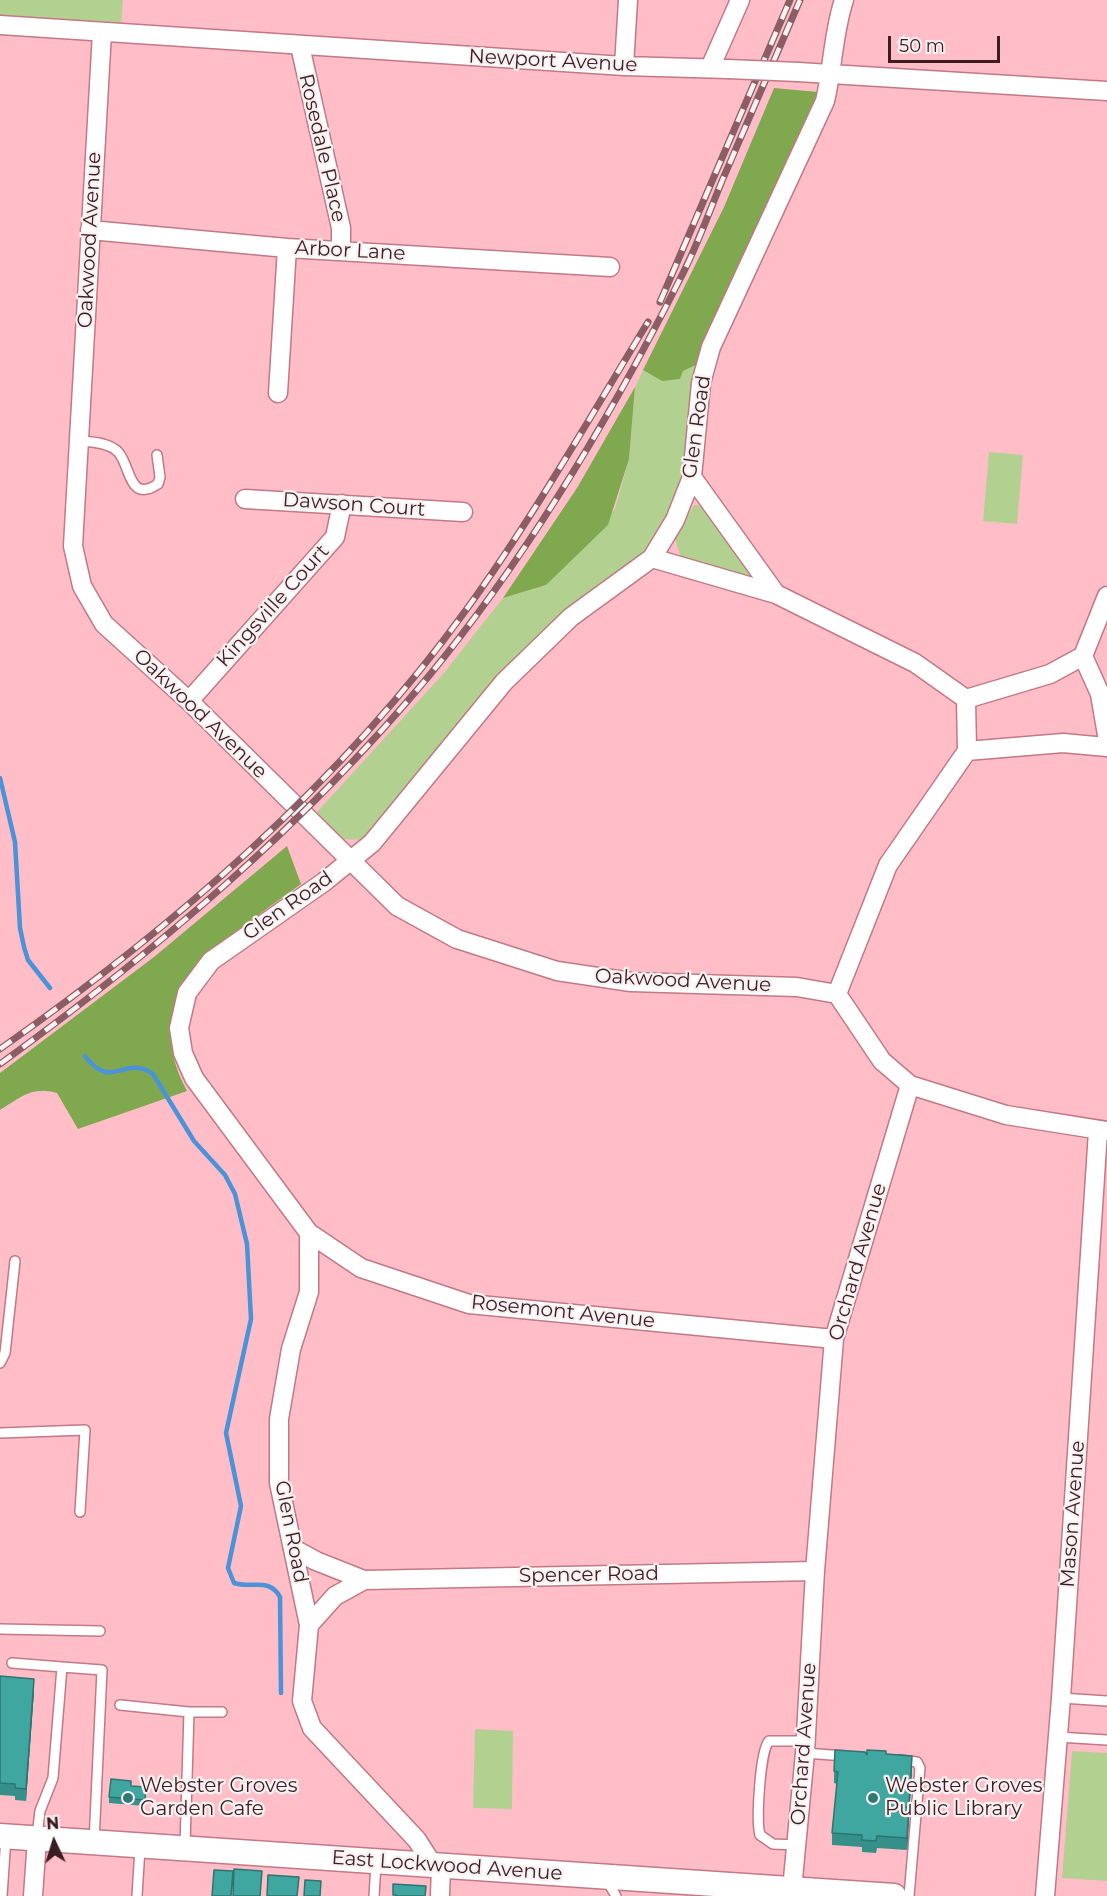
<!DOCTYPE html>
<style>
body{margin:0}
#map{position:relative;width:1107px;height:1896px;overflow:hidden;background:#ffbec7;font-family:Montserrat,sans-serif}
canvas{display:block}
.north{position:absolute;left:24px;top:1812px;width:60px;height:60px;-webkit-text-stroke:4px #f9f0f1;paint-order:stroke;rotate:356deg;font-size:16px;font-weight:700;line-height:24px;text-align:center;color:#3b1d22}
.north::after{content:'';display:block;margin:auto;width:21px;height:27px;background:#3b1d22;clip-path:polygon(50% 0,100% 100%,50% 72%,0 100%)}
.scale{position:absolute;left:888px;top:36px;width:112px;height:27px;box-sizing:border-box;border:3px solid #3b1d22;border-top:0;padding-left:8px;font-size:18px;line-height:21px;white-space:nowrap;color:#3b1d22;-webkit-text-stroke:4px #f9f0f1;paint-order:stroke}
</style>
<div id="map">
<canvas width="1107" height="1896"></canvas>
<div class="north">N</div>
<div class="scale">50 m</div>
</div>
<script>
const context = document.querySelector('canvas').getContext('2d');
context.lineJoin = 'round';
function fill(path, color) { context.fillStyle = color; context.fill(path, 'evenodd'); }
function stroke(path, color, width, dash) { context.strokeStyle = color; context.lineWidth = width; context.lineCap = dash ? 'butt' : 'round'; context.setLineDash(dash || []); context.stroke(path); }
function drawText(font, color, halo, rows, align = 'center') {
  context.font = font + ' Montserrat,sans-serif'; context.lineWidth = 4.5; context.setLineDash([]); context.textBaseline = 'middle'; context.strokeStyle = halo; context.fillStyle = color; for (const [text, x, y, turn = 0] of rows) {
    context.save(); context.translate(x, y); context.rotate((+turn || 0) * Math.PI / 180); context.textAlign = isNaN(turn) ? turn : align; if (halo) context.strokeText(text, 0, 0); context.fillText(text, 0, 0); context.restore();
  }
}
fill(new Path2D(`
 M0 0H123L121 24 0 16Z
 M698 364 681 485 669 513 649 548 549 629 373 829 361 840 342 839 317 812 443 674 503 598 546 585 615 509 629 459 635 387 643 370 662 381Z
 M989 452 1023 455 1017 524 983 521Z
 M694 505 706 506 752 574 750 578 681 558 675 539Z
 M475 1729 513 1731 512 1809 473 1808Z
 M1072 1751 1107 1753V1881L1062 1878Z`), '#b2d191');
fill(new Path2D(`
 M774 88 818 92 819 99 698 364 683 371 680 379 662 381 643 370 724 207Z
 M635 387 629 459 608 525 546 585 503 598 577 488Z
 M287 846 301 884C230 938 132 986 187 1091L78 1129 57 1093C32 1086 21 1097 0 1110V1073L154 957Z`), '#80a94f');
stroke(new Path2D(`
 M0 778 15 842 20 928 24 947 28 960 50 988
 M85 1056C112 1092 124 1054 153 1074L194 1141 225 1175 235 1194 247 1244 251 1319 226 1433 241 1506 228 1568 234 1583C252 1589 269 1577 280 1597L281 1693`), '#4a93d8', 4.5);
const lane = new Path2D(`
 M78 441C90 442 110 442 119 453 131 468 129 503 158 484L160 477 157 455
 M0 1363 5 1353 15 1261
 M0 1433 85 1430 80 1512
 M0 1629 100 1631
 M12 1663 62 1667 53 1778 40 1811 37 1836
 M62 1667 102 1670 94 1842
 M1061 1698 1107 1701
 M120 1705 189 1712H222
 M1058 1737 1107 1740
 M805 1753 845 1756
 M900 1760 917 1762 920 1768 909 1896
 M797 1845 773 1844 760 1835C756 1820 760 1751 769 1741H806
 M185 1846 189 1712
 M606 1879 616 1896
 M2 1896 6 1837
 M137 1896 140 1848
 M374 1896 376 1864`);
const street = new Path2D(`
 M0 25 624 66 728 69
 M102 32 73 546 82 586 104 624 189 701 397 906 457 939 557 971 631 982 797 987 837 994
 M300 46 341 228V250
 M624 66 628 0
 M710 68 740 0
 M798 72 1107 91
 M90 230 287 248 610 267
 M278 393 287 248
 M692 477 776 594 915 663 966 699 1050 674 1083 656
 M245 499 463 512
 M652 558 776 594
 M1107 596 1083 656 1100 694 1107 735
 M189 701 335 537 342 504
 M967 751 1063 743 1107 747
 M837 994 888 865 967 751 966 699
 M837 994 882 1061 910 1085 1006 1115 1107 1131
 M309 1233 361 1268 469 1304 834 1339
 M294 1549 316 1561 364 1580 815 1571
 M309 1625 335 1596 364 1580
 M433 1865 417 1840 312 1728 302 1701 309 1625 279 1483V1419L291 1349 309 1292V1233L194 1078 183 1053 179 1028 187 993 211 961 324 882 372 843 504 682 571 617 652 558 675 520 692 477 701 383 711 347 825 101C833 68 833 33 844 0
 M792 1889 805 1753 815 1571 834 1339 910 1085
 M33 1896 37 1839
 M440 1896 441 1866
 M1045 1896 1061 1698 1098 1131`);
const secondary = new Path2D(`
 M0 1836 894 1896`);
stroke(lane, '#c37884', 12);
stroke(street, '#c37884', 21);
stroke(secondary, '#c37884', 27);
stroke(lane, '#fff', 9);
stroke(street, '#fff', 18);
stroke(secondary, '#fff', 24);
const rail = new Path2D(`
 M660 302 790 0
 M0 1049C174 927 340 784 466 610 532 519 589 419 648 322
 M0 1064C156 951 304 826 428 677 527 557 609 420 679 281 696 249 708 215 722 181 748 121 774 60 800 0`);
stroke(rail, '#8a5e64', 7);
stroke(rail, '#f9f0f1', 4.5, [14]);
const streetBridge = new Path2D(`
 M728 69 798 72`);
stroke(streetBridge, '#c37884', 21, []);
stroke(streetBridge, '#fff', 18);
fill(new Path2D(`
 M0 1676 34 1691 26 1801 15 1800V1796L0 1795Z
 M886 1754 912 1768 907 1850 877 1848 876 1853 862 1852V1847L832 1845V1833L837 1784 834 1783V1771L867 1755Z
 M131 1786 146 1793 145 1806 109 1803V1797Z`), '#36908a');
fill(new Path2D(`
 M34 1679V1691L26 1801V1789Z
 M912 1756V1768L907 1850 906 1807Z`), '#2c7570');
const building = new Path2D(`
 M0 1676 34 1679 26 1789 15 1788V1784L0 1783Z
 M835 1750 865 1752 867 1755V1750L886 1751V1754L912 1756 909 1805 906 1807 909 1808 907 1838 877 1836 876 1841 862 1840V1835L832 1833 838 1772 834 1771Z
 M111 1779 131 1781V1786L146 1787 145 1800 109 1797Z
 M234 1869 262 1871 260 1896H233Z
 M214 1870 233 1871 231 1896H212Z
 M268 1875 299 1877 297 1896H267Z
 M305 1880 321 1881 320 1896H304Z
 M393 1884 426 1886 425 1896H396V1895H393Z`);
fill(building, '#3fa7a0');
stroke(building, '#2c7570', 1.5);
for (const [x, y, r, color] of [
 [128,1798,6,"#307874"],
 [873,1798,6,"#307874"]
]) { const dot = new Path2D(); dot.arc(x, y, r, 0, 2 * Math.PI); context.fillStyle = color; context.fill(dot); stroke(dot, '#f9f0f1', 2); }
drawText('20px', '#3b1d22', '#f9f0f1', [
 ["Newport Avenue",553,61,3],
 ["Rosedale Place",322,148,77],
 ["Oakwood Avenue",90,240,-87],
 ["Arbor Lane",350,251,3],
 ["Glen Road",697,427,-82],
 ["Dawson Court",354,505,4],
 ["Kingsville Court",273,606,-48],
 ["Oakwood Avenue",200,714,44],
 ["Glen Road",288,906,-35],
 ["Oakwood Avenue",683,981,3],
 ["Orchard Avenue",858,1262,-74],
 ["Rosemont Avenue",563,1312,6],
 ["Mason Avenue",1073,1514,-86],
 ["Glen Road",291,1532,79],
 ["Spencer Road",589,1575,-1],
 ["Orchard Avenue",804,1744,-86],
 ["East Lockwood Avenue",447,1866,4]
]);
drawText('20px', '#3b1d22', '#f9f0f1', [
 ["Webster Groves",140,1786],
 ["Garden Cafe",140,1809],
 ["Webster Groves",885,1786],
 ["Public Library",885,1809]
], 'left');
</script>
